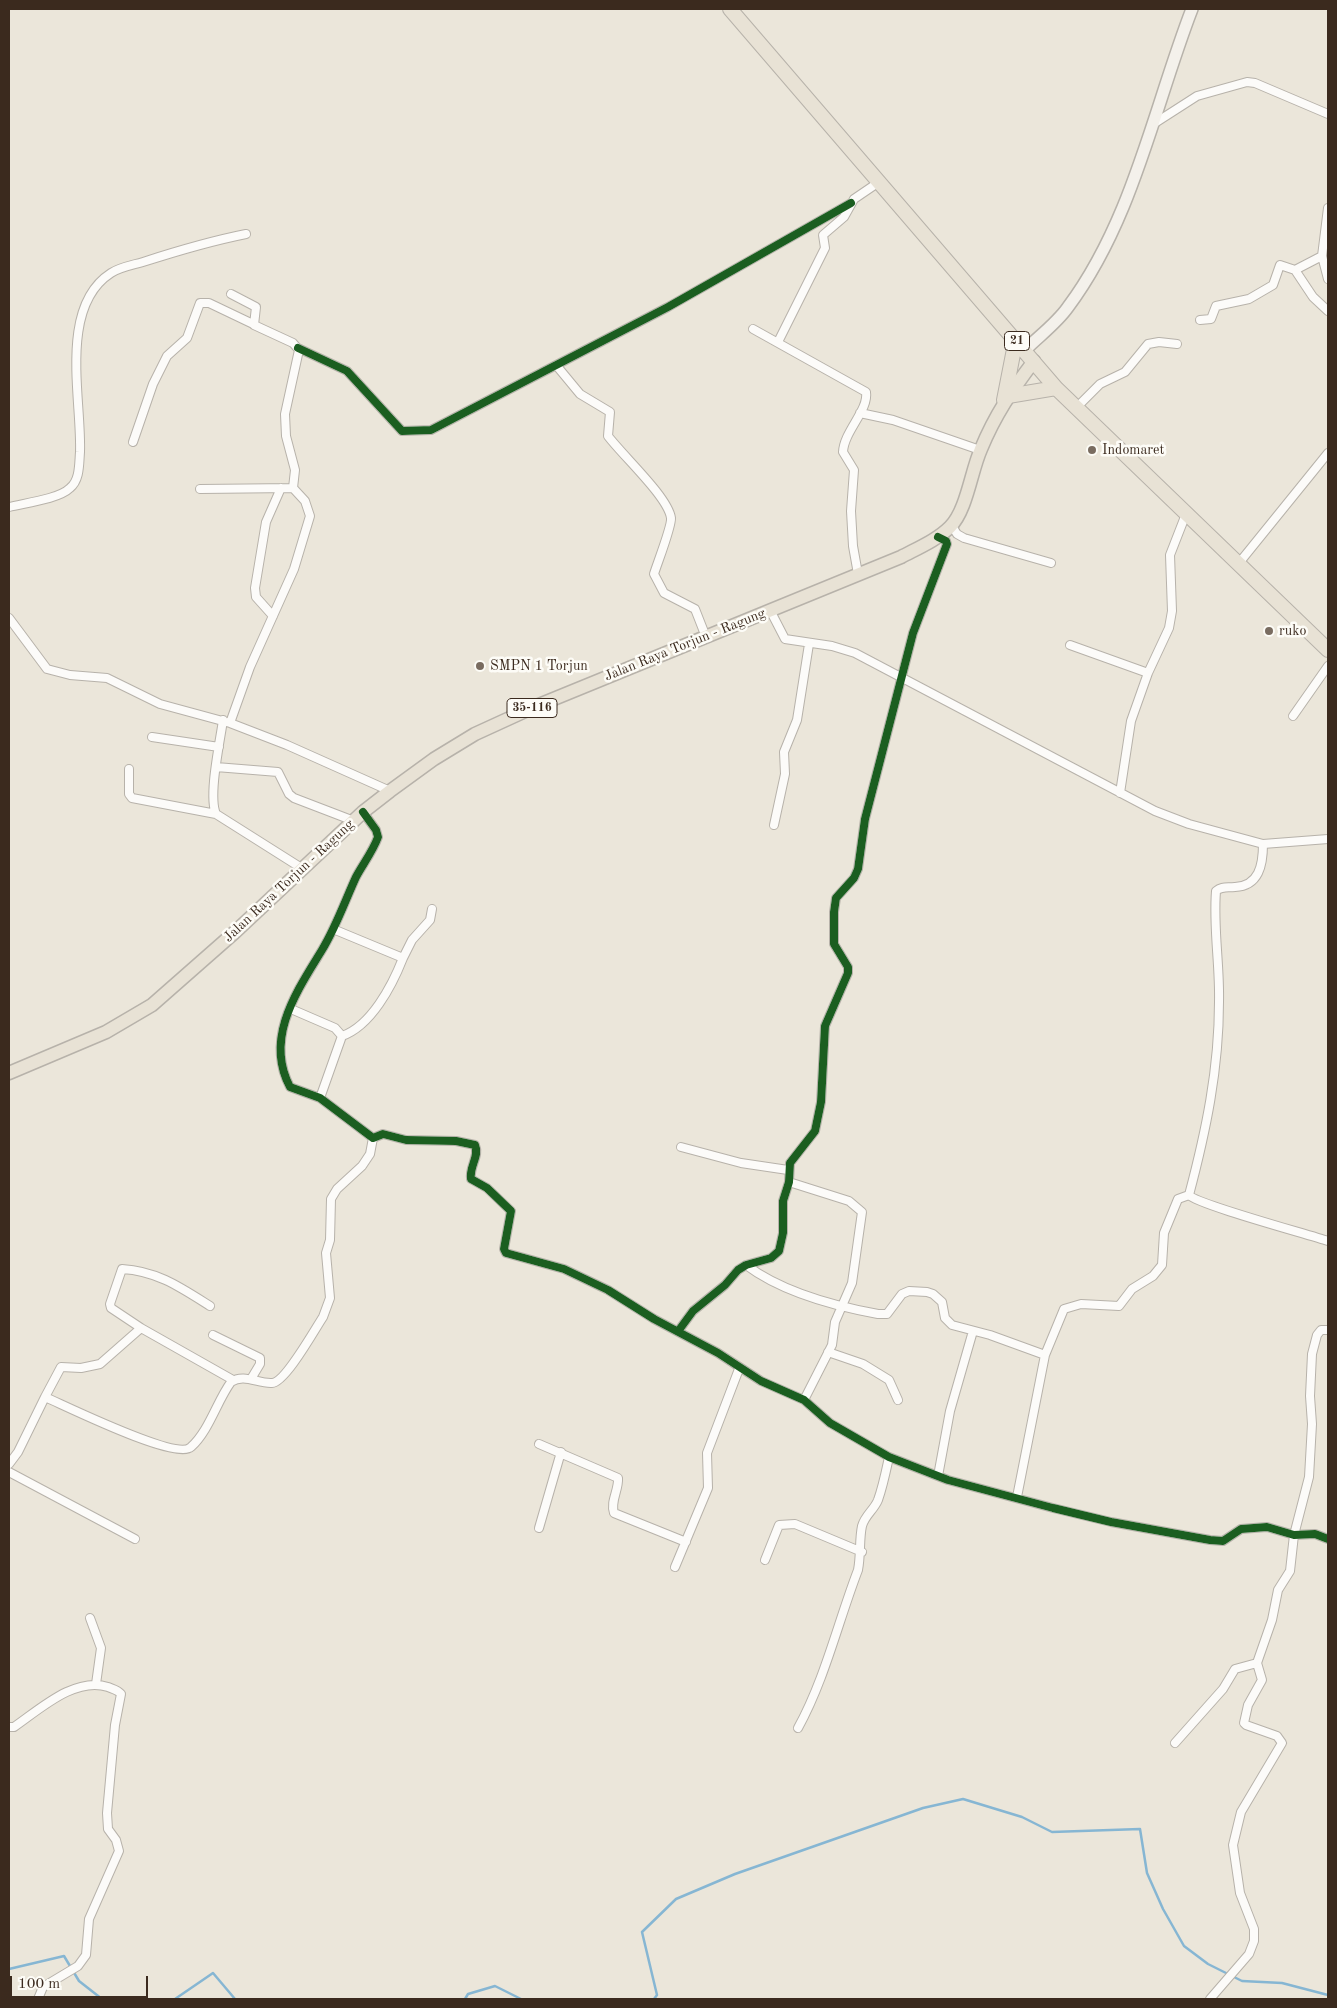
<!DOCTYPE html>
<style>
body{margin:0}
#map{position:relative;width:1337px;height:2008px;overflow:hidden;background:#ebe6da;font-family:"Old Standard TT",serif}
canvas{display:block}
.frame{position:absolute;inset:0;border:10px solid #3b2a1e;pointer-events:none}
.scale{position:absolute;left:10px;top:1976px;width:138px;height:22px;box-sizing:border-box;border:2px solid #3b2a1e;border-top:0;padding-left:6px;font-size:15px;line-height:18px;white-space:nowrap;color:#3b2a1e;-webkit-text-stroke:4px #fdfcf7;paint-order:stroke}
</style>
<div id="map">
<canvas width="1337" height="2008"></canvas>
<div class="frame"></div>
<div class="scale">100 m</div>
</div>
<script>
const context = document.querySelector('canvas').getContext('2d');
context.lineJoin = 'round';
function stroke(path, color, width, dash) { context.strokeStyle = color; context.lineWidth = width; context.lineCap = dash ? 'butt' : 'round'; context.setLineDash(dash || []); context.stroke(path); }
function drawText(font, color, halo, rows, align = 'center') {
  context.font = font + ' "Old Standard TT",serif'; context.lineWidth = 5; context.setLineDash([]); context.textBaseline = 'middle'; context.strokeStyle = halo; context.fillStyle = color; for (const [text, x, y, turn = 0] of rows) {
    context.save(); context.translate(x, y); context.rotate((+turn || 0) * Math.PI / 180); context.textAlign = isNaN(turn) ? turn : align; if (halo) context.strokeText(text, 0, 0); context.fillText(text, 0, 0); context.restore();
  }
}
stroke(new Path2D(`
 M9 1969 64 1956 79 1981 102 1999
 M175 1999 213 1973 235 1999
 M465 1999 468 1994 495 1986 521 1999
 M654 1999 657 1995 642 1932 676 1899 735 1874 923 1808 963 1799 1022 1817 1052 1832 1140 1829 1147 1873 1163 1909 1184 1946 1208 1964 1242 1981 1282 1983 1328 1995`), '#86b6d3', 2.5);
const street = new Path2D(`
 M1155 123 1197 96 1247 82 1255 83 1328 114
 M1328 208 1322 256 1328 279
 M1322 256 1295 270 1313 297 1328 311
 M1200 320 1211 319 1216 306 1249 299 1273 285 1280 265 1295 270
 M753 329 866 392C869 410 844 431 843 452L854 470 851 511 853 546 858 574
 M778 342 825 248 823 235 844 217 854 199 879 182
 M298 348 347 371 402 431 431 430 668 307 851 203
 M556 365 580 394 610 412 608 436C623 456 668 497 671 518 672 526 657 564 654 574L664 593 695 609 706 637
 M1077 407 1100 384 1125 372 1148 344 1159 342 1177 344
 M860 413 893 420 980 450
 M133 442 153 384 167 356 187 338 200 303H209L253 324
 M200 489 293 488
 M9 507C25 503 59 499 70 488 80 480 79 464 80 452 82 400 58 307 111 273 120 267 133 265 143 262 177 251 211 241 246 234
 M952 526 957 534 964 538 1051 563
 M1239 563 1328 453
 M770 610 785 639 832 646 855 653 1155 811 1189 824 1263 844 1328 839
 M273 616 256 597 255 588 266 522 281 488
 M9 618 47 669 70 675 107 678 160 704 230 723 287 745 390 791
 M1070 645 1148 673
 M1293 716 1328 666
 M223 720C220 742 208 796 216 814L303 869
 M230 723 250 667 294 569 310 516 305 501 293 488 295 470 286 436 285 414 299 350 293 343 254 325 256 307 231 294
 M152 737 219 747
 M216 767 278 772 289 794 294 798 354 821
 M129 769V794L132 798 216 814
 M1120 793 1131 721 1148 673 1169 628 1172 611 1170 555 1186 514
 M363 812 376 830 378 837C373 851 363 864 356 877 345 901 336 927 322 950 297 991 264 1038 290 1087L320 1098 373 1138 383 1134 406 1140 456 1141 475 1145C480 1156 469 1166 471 1179L487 1188 511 1211 504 1249 506 1253 564 1269 608 1290 654 1319 718 1353 761 1381 804 1400 830 1423 889 1457 948 1480 1053 1508 1111 1522 1210 1540 1223 1541 1241 1529 1267 1527 1294 1535 1315 1534 1328 1539
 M774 825 785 774 784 752 797 720 809 644
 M1263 844C1263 865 1259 886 1235 887 1227 888 1222 886 1216 891 1213 928 1220 965 1219 1002 1219 1069 1206 1131 1189 1195 1196 1204 1307 1234 1328 1241
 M333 929 403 958 412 940 430 920 432 909
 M291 1009 335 1028 342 1036 320 1098
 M342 1036C371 1026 392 986 403 958
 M681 1147 741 1163 788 1170
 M789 1182 849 1201 862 1212 852 1283 835 1322 832 1345 804 1400
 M746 1265C782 1292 834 1306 878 1314H887L902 1294 909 1291 927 1292 933 1294 942 1302 945 1318 952 1325 990 1335 1045 1355 1017 1497
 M210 1306C180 1287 157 1271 122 1269L110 1304 111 1308 141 1328 233 1380
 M679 1330 693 1311 725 1285 738 1270 746 1265 771 1258 779 1251 783 1233V1201L789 1182 790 1163 815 1131 821 1102 825 1026 848 973V967L834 944V912L836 898 854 878 858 869 865 819 913 633 947 544 946 541 938 537
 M213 1335 260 1358V1364L251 1379
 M828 1352 863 1364 889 1380 898 1400
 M1045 1355 1064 1309 1081 1304 1119 1306 1132 1289 1153 1276 1162 1265 1164 1233 1178 1199 1189 1195
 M45 1397 61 1367 81 1368 100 1364 141 1328
 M539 1444 618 1478C619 1490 610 1501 614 1513L686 1542
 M9 1464 18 1452 45 1397C66 1406 177 1461 191 1447 209 1431 217 1401 231 1382 244 1373 258 1384 272 1383 285 1383 315 1329 323 1317L330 1298 326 1253 330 1240 331 1199 337 1189 362 1166 370 1154 373 1138
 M9 1472 135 1539
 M938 1476 950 1411 973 1331
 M539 1528 561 1452
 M765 1560 779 1525 795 1524 862 1552
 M675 1567 708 1488 707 1453 739 1369
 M90 1618 101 1648 96 1684
 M9 1727H14C39 1710 75 1676 108 1687 113 1689 118 1690 121 1694L115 1725 107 1813 108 1829 116 1840 119 1851 89 1919 86 1955 78 1966 43 1987 38 1999
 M798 1728C825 1679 838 1622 858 1570 861 1555 859 1540 862 1526 865 1515 874 1510 878 1500 883 1486 886 1471 889 1457
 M1175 1743 1223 1689 1235 1669 1257 1663
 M1210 1999 1249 1954 1254 1941V1929L1240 1893 1233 1845 1241 1812 1282 1743 1277 1736 1246 1725 1244 1723 1248 1705 1262 1680 1257 1663 1272 1620 1278 1590 1290 1571 1294 1535 1309 1477 1312 1424 1310 1396 1312 1354 1317 1335 1321 1330H1328`);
const secondary = new Path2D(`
 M1025 350C1039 336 1057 323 1068 307 1133 220 1154 107 1192 9`);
const primary = new Path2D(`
 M9 1073 106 1032 152 1005 235 932 363 812 390 791 434 759 475 734 534 707 901 557C918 548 937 540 950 527 967 510 971 471 981 449 995 415 1012 390 1034 361`);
const highway = new Path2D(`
 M730 9 1056 388 1328 650
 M1008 396 1056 388
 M1004 400 1016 339`);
stroke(street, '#b7b2aa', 10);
stroke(secondary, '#b7b2aa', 14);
stroke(primary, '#b7b2aa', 15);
stroke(highway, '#b7b2aa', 16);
stroke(street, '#fcfbf9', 8);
stroke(secondary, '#f4f1eb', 11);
stroke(primary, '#e8e2d5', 12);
stroke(highway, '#e8e2d5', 14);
stroke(new Path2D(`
 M298 348 347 371 402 431 431 430 668 307 851 203
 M363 812 376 830 378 837C373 851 363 864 356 877 345 901 336 927 322 950 297 991 264 1038 290 1087L320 1098 373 1138 383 1134 406 1140 456 1141 475 1145C480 1156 469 1166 471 1179L487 1188 511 1211 504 1249 506 1253 564 1269 608 1290 654 1319 718 1353 761 1381 804 1400 830 1423 889 1457 948 1480 1053 1508 1111 1522 1210 1540 1223 1541 1241 1529 1267 1527 1294 1535 1315 1534 1328 1539
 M679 1330 693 1311 725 1285 738 1270 746 1265 771 1258 779 1251 783 1233V1201L789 1182 790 1163 815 1131 821 1102 825 1026 848 973V967L834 944V912L836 898 854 878 858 869 865 819 913 633 947 544 946 541 938 537`), '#1b5e20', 8);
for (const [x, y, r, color] of [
 [1092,450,5,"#796c60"],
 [1269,631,5,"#796c60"],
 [480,666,5,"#796c60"]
]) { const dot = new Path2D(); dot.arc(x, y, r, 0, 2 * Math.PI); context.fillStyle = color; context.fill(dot); stroke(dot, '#fdfcf7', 2); }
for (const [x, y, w] of [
 [1017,341,25],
 [532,708,50]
]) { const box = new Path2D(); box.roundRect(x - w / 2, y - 9.5, w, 19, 4); context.fillStyle = '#fdfcf7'; context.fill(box); stroke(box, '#3b2a1e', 1); }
drawText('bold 12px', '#3b2a1e', null, [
 ["21",1017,341],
 ["35-116",532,708]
]);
drawText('14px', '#3b2a1e', '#fdfcf7', [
 ["Indomaret",1102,450],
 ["ruko",1279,631],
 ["SMPN 1 Torjun",490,666]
], 'left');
drawText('14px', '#3b2a1e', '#fdfcf7', [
 ["Jalan Raya Torjun - Ragung",685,645,-22],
 ["Jalan Raya Torjun - Ragung",289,881,-43]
]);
</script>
